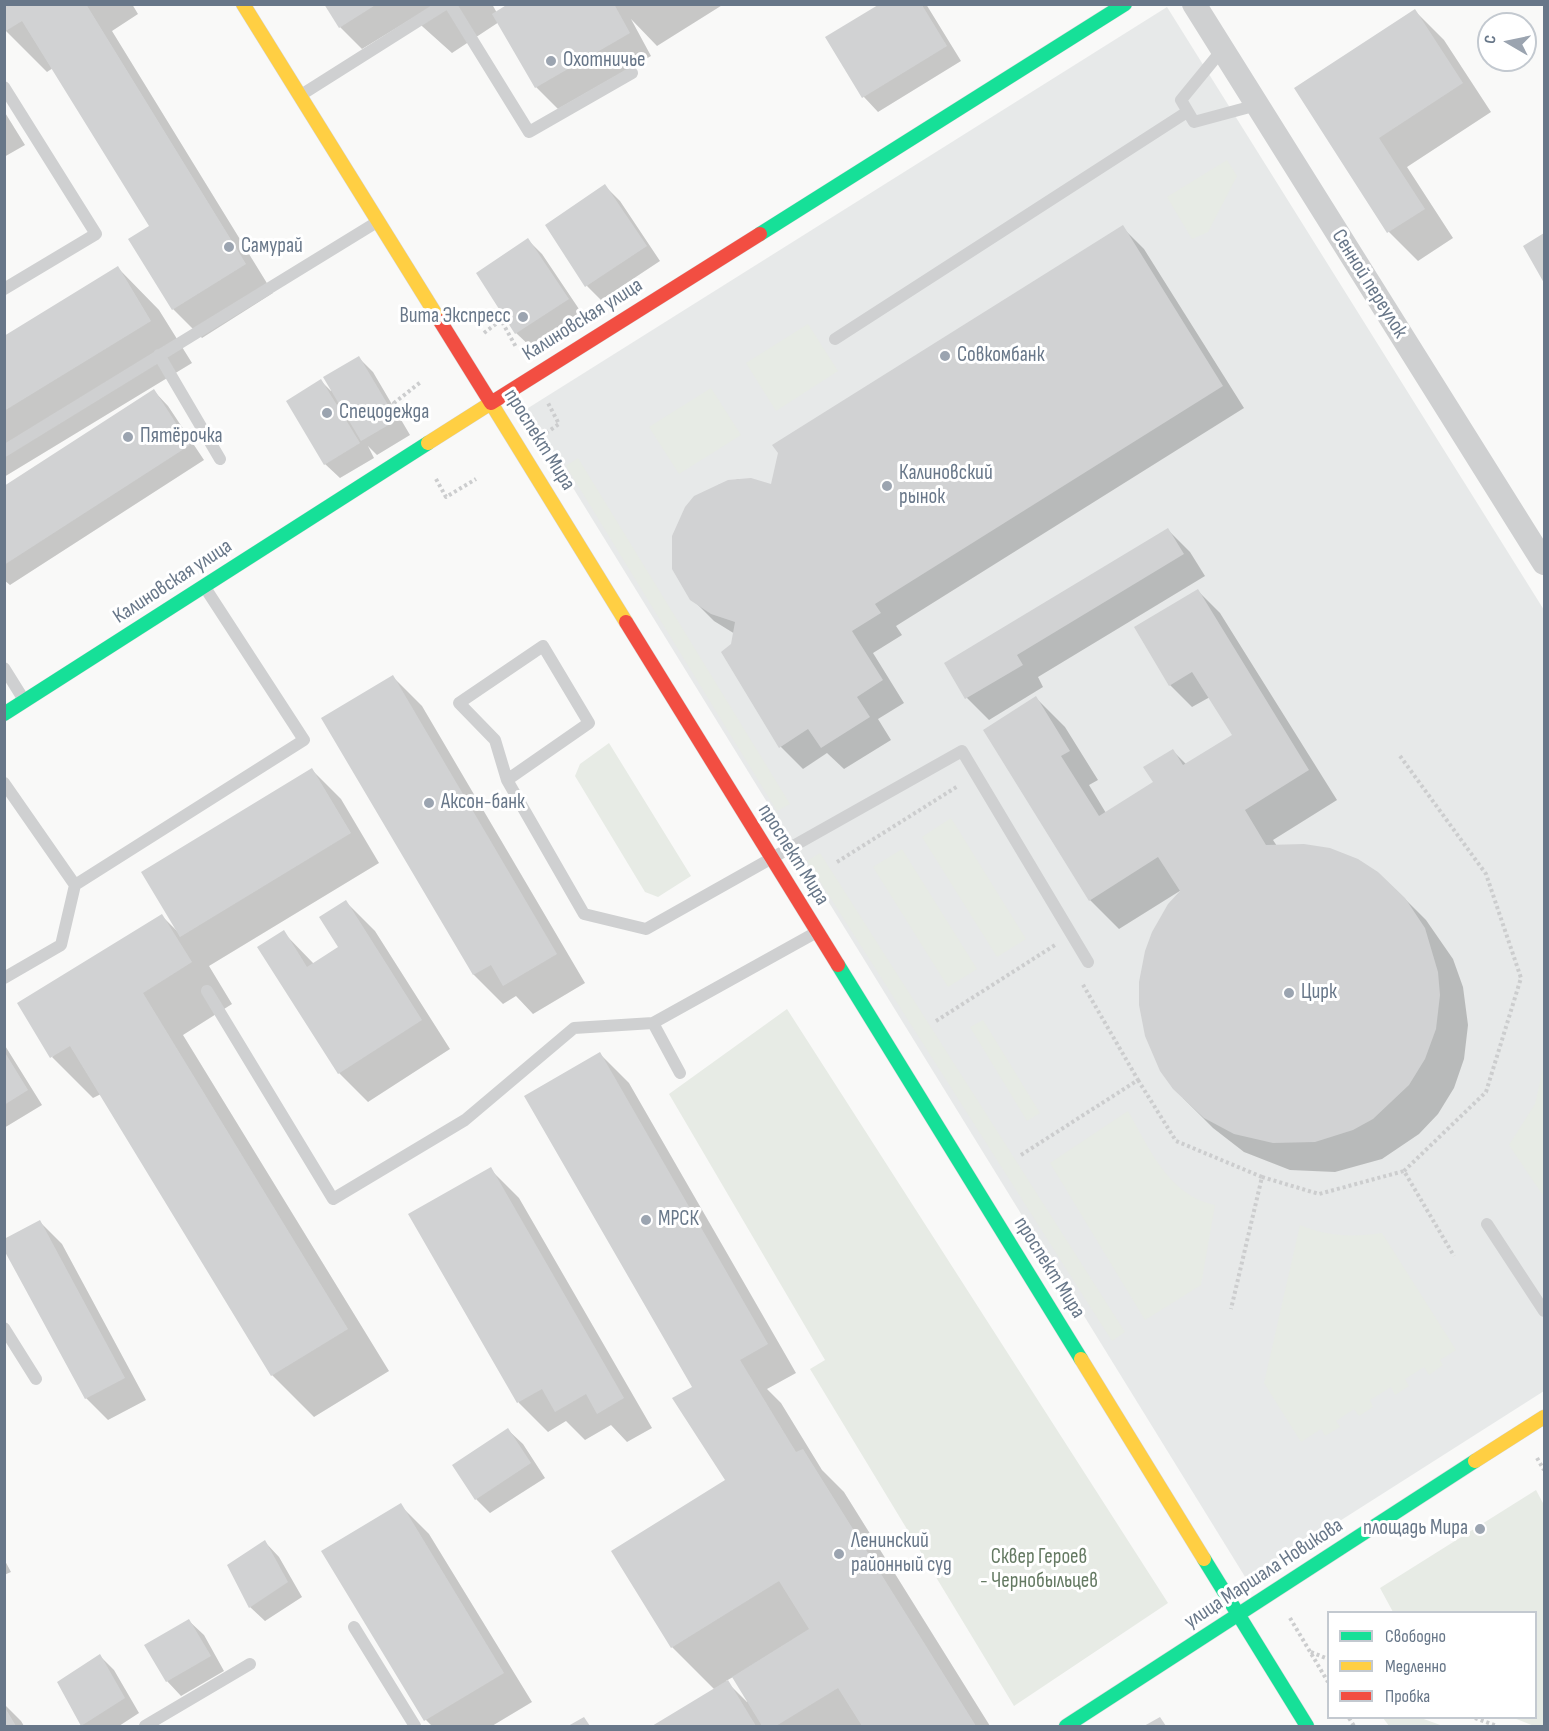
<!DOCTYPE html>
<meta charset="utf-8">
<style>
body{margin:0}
#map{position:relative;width:1549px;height:1731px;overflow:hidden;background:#f9f9f8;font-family:"Sofia Sans Condensed",sans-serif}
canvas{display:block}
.frame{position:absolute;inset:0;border:6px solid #687789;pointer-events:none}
.legend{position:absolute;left:1327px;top:1611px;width:210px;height:108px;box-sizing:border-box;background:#fff;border:2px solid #c3c9d0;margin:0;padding:8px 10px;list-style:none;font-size:18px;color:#687789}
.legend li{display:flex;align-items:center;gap:12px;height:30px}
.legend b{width:30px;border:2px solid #c3c9d0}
.north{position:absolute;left:1477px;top:12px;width:60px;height:60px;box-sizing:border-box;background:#fff;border:2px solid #c3c9d0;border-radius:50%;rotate:279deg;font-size:16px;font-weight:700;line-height:24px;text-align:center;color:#687789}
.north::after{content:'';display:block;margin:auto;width:21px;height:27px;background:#9ba4b0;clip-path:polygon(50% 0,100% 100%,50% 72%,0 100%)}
</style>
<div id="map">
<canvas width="1549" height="1731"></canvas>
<div class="frame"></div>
<ul class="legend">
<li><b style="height:8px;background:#16e098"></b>Свободно</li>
<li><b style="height:8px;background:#ffcf43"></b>Медленно</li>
<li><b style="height:8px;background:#f24e42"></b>Пробка</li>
</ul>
<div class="north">С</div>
</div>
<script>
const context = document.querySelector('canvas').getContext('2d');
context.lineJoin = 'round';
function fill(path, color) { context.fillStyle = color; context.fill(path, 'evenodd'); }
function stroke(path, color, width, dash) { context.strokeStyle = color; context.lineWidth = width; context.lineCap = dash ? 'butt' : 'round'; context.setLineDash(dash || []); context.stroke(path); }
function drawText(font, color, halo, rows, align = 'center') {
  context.font = font + ' "Sofia Sans Condensed",sans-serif'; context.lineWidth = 6; context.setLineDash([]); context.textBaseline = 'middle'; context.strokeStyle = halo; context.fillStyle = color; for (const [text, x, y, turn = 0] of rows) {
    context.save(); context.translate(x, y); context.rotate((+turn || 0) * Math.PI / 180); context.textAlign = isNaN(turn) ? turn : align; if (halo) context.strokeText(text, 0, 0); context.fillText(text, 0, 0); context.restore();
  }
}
fill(new Path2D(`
 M1167 7 1544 610V1391L1247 1580 525 410Z`), '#e7e9e9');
fill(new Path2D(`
 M1227 160 1237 176 1208 232 1192 239 1167 197Z
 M808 324 838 371 776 411 746 363Z
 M711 388 741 435 679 474 649 427Z
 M578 458 790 804 777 811 566 466Z
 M609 743 691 876 658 897 645 892 575 776 580 764Z
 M951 818 1026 939 997 957 922 837Z
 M902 849 977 969 948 987 873 867Z
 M820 853 1125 1332 1112 1341 807 861Z
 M787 1009 1168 1603 1014 1706 810 1369 825 1360 669 1094Z
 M983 1020 1040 1113 1027 1121 970 1027Z
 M1544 1065V1197L1509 1145 1535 1104Z
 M1128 1111C1149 1148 1169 1196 1215 1205L1201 1285 1145 1320 1050 1163Z
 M1300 1225C1329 1237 1352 1237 1382 1233L1456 1350 1440 1360 1443 1365 1429 1375 1424 1367 1405 1379 1409 1386 1395 1395 1391 1387 1370 1400 1373 1407 1359 1416 1354 1409 1336 1421 1340 1427 1325 1436 1321 1429 1301 1442 1264 1383Z
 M1536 1490 1544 1505V1726H1534L1514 1718H1536V1612H1393L1380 1588Z
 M1383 1718H1421L1443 1726H1389Z`), '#e7ebe5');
fill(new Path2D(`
 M4 4H132L138 14 112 31 273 293 202 338 173 309 151 227 53 68 47 72 6 31Z
 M326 4H492L497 13 511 4H724L657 46 631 19 651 56 558 109 536 87 499 22 452 53 413 18 362 49 340 27Z
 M881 4H926L961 61 878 112 864 97 827 38Z
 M1415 11 1444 40 1491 112 1407 167 1453 238 1418 261 1389 232 1296 89Z
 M4 111 25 145 4 157Z
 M605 186 620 201 660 261 601 300 587 286Z
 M1122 227 1144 249 1244 408 896 626 902 635 873 653 904 703 878 719 891 740 844 769 827 753 803 769 781 747 733 645 735 634 714 621 692 599 718 485 739 479 772 486Z
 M1544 235V280L1525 246Z
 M528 240 542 254 583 315 531 347 516 333Z
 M118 268 159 310 192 363 4 477V337Z
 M359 358 373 372 410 435 377 455 368 446 374 458 340 478 325 464 321 381 331 391Z
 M154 391 168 406 204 460 10 585 4 580V487Z
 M1168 530 1190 552 1205 576 1038 677 1043 687 989 720 967 698 946 664Z
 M1198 591 1220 613 1337 800 1273 840 1277 846 1396 890 1426 920 1453 959 1463 987 1468 1025 1464 1059 1454 1088 1438 1114 1419 1134 1382 1159 1335 1172 1290 1170 1244 1152 1213 1128 1183 1098V889L1119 929 1090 900 1036 698 1065 727 1098 780 1089 785 1106 813 1155 782 1173 751 1187 765 1234 735 1210 697 1192 707 1170 685Z
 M393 677 422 706 585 983 533 1014 516 996 503 1004 474 975 323 718Z
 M312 770 341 799 379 863 209 966 232 1004 183 1035 389 1371 314 1417 272 1375 101 1094 93 1098 52 1057 162 916 177 931Z
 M346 902 375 931 450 1049 368 1102 339 1073 283 932 314 964 340 947Z
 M4 1044 42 1105 4 1128Z
 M600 1054 629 1083 796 1373 767 1389 781 1403 822 1470 844 1492 990 1726H655L715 1690 672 1647 727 1480 694 1388ZM733 1677 748 1702H747L726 1681Z
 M490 1169 519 1198 652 1428 627 1442 611 1425 585 1440 566 1421 548 1432 519 1403 410 1215Z
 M40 1222 62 1244 146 1400 108 1420 86 1398Z
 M508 1430 523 1444 545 1478 490 1513 476 1499Z
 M400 1505 429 1534 532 1702 492 1726H432L426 1720 323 1552Z
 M265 1542 279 1557 302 1597 265 1621 250 1607Z
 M4 1559 11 1572 4 1575Z
 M189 1621 204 1635 224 1671 181 1696 167 1681Z
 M100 1656 114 1670 139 1713 119 1726H83L59 1683Z
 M4 1704 21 1721 24 1726H4Z`), '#0003');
fill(new Path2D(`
 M4 4H86L246 264 172 310 128 239 149 226 22 21 4 32Z
 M324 4H377L339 28Z
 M508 4H614L630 33 535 88 492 14Z
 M878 5H922L947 46 862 98 825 37Z
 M1415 9 1463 83 1379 138 1425 209 1387 233 1294 88Z
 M605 184 647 246 585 287 545 225Z
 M1123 225 1223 386 875 604 881 613 852 631 883 680 857 697 870 717 821 748 808 729 779 748 721 652 731 644 735 622 711 614 690 600 672 569V536L685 507 694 496 728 480 751 478 771 484 778 453 772 445Z
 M1544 233V283L1523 246Z
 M528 238 569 299 515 334 476 273Z
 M118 266 151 321 4 411V336Z
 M359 356 397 420 361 441 323 377Z
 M321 379 360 443 324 465 286 401Z
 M154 389 190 445 4 565V486Z
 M1168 528 1184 554 1017 655 1023 665 965 699 944 663Z
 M1198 589 1309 770 1245 810 1266 845 1304 844 1330 848 1358 859 1378 872 1405 898 1425 928 1438 972 1440 995 1436 1029 1425 1059 1409 1085 1373 1119 1353 1130 1315 1142 1273 1143 1234 1134 1204 1118 1173 1089 1160 1071 1145 1036 1139 1005V982L1145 951 1152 932 1168 904 1180 891 1158 857 1089 901 983 730 1036 696 1070 751 1061 756 1099 816 1153 782 1143 767 1173 749 1183 765 1232 735 1192 672 1169 686 1134 627Z
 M393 675 557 954 503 986 491 965 473 975 321 718Z
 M312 768 351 833 180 937 141 872Z
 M346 900 422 1020 338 1074 257 947 284 930 307 967 338 947 319 917Z
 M162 914 192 962 143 993 348 1329 271 1376 70 1046 50 1058 17 1003Z
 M4 1051 28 1090 4 1105Z
 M600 1052 768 1344 740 1360 796 1452 803 1449 976 1726H862L838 1688 776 1726H762L732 1677 809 1629 779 1581 671 1648 611 1551 725 1480 672 1398 692 1387 524 1096Z
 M491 1167 624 1398 597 1414 586 1394 555 1412 542 1389 517 1403 408 1214Z
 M40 1220 125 1378 85 1399 4 1250V1239Z
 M508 1428 531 1463 475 1500 452 1465Z
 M401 1503 504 1673 424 1721 321 1551Z
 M265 1540 288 1582 249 1608 227 1565Z
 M189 1619 211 1656 166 1682 144 1645Z
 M100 1654 125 1698 81 1726 57 1682Z
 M728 1680 756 1726H652Z
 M4 1706 16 1726H4Z
 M584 1717 590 1726H568Z
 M1160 1717 1166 1726H1144Z`), '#d1d2d3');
const fast = new Path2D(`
 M760 234 1125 4
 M4 714 428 443
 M838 965 1081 1359
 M1204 1559 1307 1726
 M1066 1726 1475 1461`);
const slow = new Path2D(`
 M243 4 440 321
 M428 443 491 403 626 622
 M1081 1359 1204 1559
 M1475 1461 1544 1417`);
const jam = new Path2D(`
 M440 321 491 403 760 234
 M626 622 838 965`);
stroke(fast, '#d5d6d7', 15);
stroke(slow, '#d5d6d7', 15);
stroke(jam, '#d5d6d7', 15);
stroke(new Path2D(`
 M484 333 501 320 516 347
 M403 419 394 403 422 381
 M546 433 559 424 548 403
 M436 479 446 497 476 479
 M1400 756 1486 874 1521 978 1486 1092 1404 1171
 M837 862 958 786
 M936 1021 1055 945
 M1138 1080 1176 1141 1262 1177 1231 1309
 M1021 1155 1138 1080 1082 983
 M1262 1177 1319 1194 1404 1171 1454 1256
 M1537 1458 1544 1470
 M1290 1618 1328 1682
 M1311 1652 1328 1659
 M1349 1718 1354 1726
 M1475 1718 1497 1726`), '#cccdce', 4, [3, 3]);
stroke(new Path2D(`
 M450 4 529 132 632 73
 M1222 50 1181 100 1194 122 1257 105
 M4 87 96 234 4 289
 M301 95 445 4
 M835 339 1187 112
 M159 355 220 459
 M4 451 377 222
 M4 668 24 700
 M507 780 495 740 459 703 543 646 589 723 507 780 584 914 646 929 962 751 1088 962
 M4 783 75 885 61 945 4 978
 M75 885 304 740 204 586
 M207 991 333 1199 465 1120 574 1028 653 1023
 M680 1073 653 1023 815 933
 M1487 1224 1544 1311
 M4 1328 36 1379
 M354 1627 415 1726
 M145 1726 250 1664`), '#cfd0d1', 12);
stroke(new Path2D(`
 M1194 4 1544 563`), '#cfd0d1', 24);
stroke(fast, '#16e098', 14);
stroke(slow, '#ffcf43', 14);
stroke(jam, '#f24e42', 14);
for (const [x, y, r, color] of [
 [551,61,6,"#9ba4b0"],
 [229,247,6,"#9ba4b0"],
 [523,317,6,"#9ba4b0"],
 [945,356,6,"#9ba4b0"],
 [327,413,6,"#9ba4b0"],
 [128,437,6,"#9ba4b0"],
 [887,486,6,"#9ba4b0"],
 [429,803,6,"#9ba4b0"],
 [1289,993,6,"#9ba4b0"],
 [646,1220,6,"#9ba4b0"],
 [1480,1529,6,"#9ba4b0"],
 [839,1554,6,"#9ba4b0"]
]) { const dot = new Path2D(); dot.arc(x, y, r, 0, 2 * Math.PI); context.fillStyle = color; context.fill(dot); stroke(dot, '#fff', 2); }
drawText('21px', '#687789', '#fff', [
 ["Охотничье",563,61],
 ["Самурай",241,247],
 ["Вита Экспресс",511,317,"right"],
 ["Совкомбанк",957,356],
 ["Спецодежда",339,413],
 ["Пятёрочка",140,437],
 ["Калиновский",899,474],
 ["рынок",899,498],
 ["Аксон-банк",441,803],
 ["Цирк",1301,993],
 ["МРСК",658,1220],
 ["площадь Мира",1468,1529,"right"],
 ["Ленинский",851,1542],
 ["районный суд",851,1566]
], 'left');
drawText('21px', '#687789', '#fff', [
 ["Сенной переулок",1369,284,58],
 ["Калиновская улица",583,320,-32],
 ["проспект Мира",539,440,58],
 ["Калиновская улица",173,582,-33],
 ["проспект Мира",793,855,58],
 ["проспект Мира",1049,1268,58],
 ["улица Маршала Новикова",1264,1574,-33]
]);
drawText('21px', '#657a63', '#fff', [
 ["Сквер Героев",1039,1558],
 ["- Чернобыльцев",1039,1582]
]);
</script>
